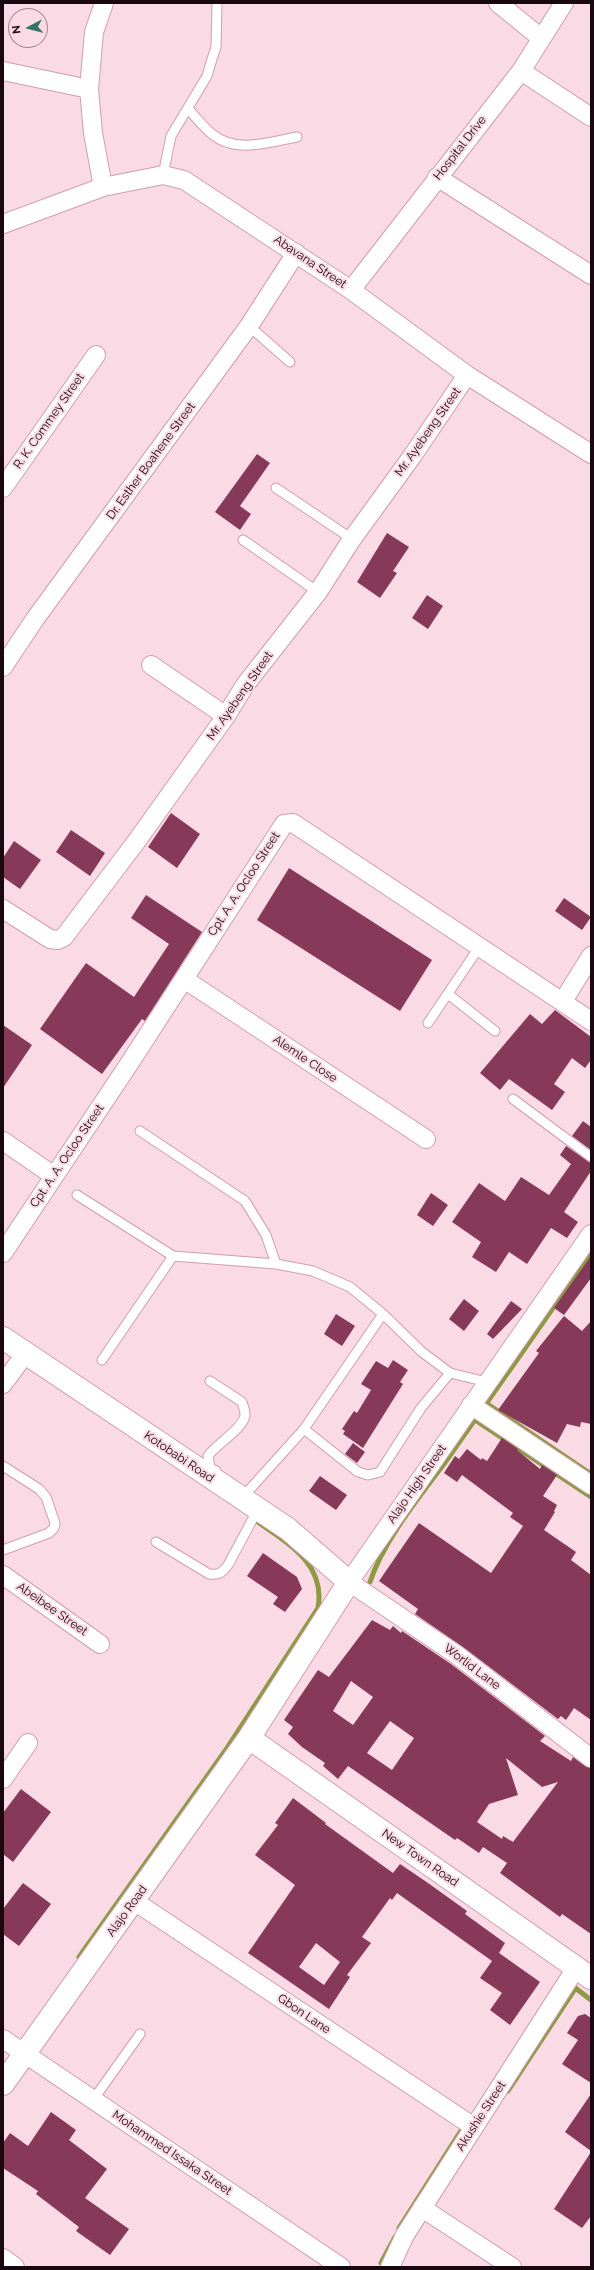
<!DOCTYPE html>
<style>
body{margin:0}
#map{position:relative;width:594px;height:2270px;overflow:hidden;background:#fadae4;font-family:Raleway,sans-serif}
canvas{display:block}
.frame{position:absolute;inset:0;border:4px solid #19080f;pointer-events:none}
.north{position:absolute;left:8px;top:8px;width:40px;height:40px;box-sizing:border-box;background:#fadae4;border:1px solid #a0868f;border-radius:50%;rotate:263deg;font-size:11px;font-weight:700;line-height:16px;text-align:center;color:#19080f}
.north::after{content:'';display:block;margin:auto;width:14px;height:18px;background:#337566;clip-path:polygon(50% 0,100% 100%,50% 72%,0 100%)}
</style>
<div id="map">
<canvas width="594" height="2270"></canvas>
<div class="frame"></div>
<div class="north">N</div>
</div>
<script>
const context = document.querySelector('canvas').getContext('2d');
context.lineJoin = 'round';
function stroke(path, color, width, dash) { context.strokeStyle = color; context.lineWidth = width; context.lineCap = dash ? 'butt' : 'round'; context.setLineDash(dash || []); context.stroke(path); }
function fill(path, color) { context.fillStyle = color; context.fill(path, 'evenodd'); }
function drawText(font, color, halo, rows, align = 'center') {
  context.font = font + ' Raleway,sans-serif'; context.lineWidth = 4; context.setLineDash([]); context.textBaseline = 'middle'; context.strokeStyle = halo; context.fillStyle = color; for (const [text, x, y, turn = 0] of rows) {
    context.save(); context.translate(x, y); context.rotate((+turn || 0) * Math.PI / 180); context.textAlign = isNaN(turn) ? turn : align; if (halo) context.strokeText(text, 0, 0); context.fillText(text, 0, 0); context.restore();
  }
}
stroke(new Path2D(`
 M486 1403 591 1474
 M475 1420 591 1497
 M370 1582C384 1539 422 1494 449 1457 496 1389 545 1321 591 1252
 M79 1957 225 1751 318 1608C326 1563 287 1543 255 1520
 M574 1987 591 2000
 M508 2091 575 1989
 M399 2228 462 2129
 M381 2263 395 2237`), '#8d9a42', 5);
fill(new Path2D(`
 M257 454 270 463 240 506 251 514 240 530 215 512Z
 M387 533 409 547 393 571 397 573 380 598 357 582Z
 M427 595 443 606 428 629 412 618Z
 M171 813 200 834 177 868 148 847Z
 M71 830 105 853 90 876 56 852Z
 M14 841 41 860 20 889 3 877V858Z
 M289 868 432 960 400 1011 257 920Z
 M146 895 202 932 145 1021 142 1019 102 1074 40 1029 86 963 134 997 169 944 131 918Z
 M564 898 591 917 582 930 555 911Z
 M555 1010 591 1037V1060L585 1068 572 1058 554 1084 565 1092 552 1110 509 1079 500 1090 480 1073 530 1014 542 1024Z
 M3 1025 32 1045 3 1088Z
 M583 1121 591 1127V1150L572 1136Z
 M566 1146 591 1163V1171L564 1212 578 1222 567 1238 551 1228 527 1264 509 1252 496 1272 472 1257 481 1242 452 1222 479 1183 505 1201 521 1177 549 1195 571 1164 560 1155Z
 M431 1193 448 1205 433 1226 417 1215Z
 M591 1256V1278L564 1315 554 1308Z
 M464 1299 479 1311 464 1331 449 1319Z
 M511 1301 522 1309 493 1339 487 1334Z
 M336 1314 355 1326 342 1346 324 1334Z
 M564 1316 582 1331 591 1321V1424L581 1422 580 1427 567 1424 557 1443 498 1410 539 1353 536 1351Z
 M393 1360 408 1370 400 1382 403 1384 363 1448 343 1434 345 1431 342 1429 354 1411 357 1413 371 1390 361 1384 376 1361 388 1368Z
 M502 1438 518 1449 517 1450 540 1469 542 1465 557 1475 543 1496 557 1505 554 1511 555 1512 544 1530 576 1552 571 1560 591 1575V1720L574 1708 566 1720 561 1716 558 1719 463 1647 415 1614 418 1609 379 1581 419 1523 491 1573 523 1526 510 1517 513 1513 462 1475 457 1482 444 1473 455 1456 459 1459 467 1449 481 1460 482 1458 487 1461Z
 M353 1443 365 1452 357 1463 345 1454Z
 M320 1476 347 1495 336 1510 309 1491Z
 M263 1553 297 1577 302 1589 285 1612 273 1604 278 1597 247 1576Z
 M372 1620 390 1630 393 1626 401 1633 402 1631 451 1664 545 1736 540 1741 571 1761 573 1757 585 1766 591 1768V1934L562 1914 560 1917 500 1873 507 1863 483 1847 479 1853 457 1838 455 1840 348 1766 338 1779 323 1766 325 1763 302 1747 288 1734 293 1727 284 1720 318 1670 329 1677ZM351 1681 373 1697 353 1725 333 1711ZM390 1721 414 1738 392 1770 367 1753ZM506 1758 542 1787 558 1782 513 1842 503 1836 502 1839 477 1822 489 1804 518 1795Z
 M21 1789 51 1812 13 1862 3 1854V1813Z
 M293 1798 326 1823 325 1824 393 1873 400 1864 428 1883 467 1911 465 1914 505 1943 499 1953 540 1982 510 2025 490 2010 502 1993 480 1978 492 1961 397 1893 392 1900 390 1898 362 1937 371 1943 347 1975 350 1977 329 2009 248 1953 295 1885 255 1855 278 1825 275 1823ZM316 1943 340 1962 324 1985 299 1967Z
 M23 1883 51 1904 19 1946 3 1934V1909Z
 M585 2014 591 2018V2083L562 2064 578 2040 567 2033 578 2016Z
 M591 2094V2151L565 2132Z
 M51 2112 76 2130 69 2140 107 2169 85 2198 129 2229 110 2255 76 2231 79 2227 36 2194 38 2191 3 2168V2143L10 2133 28 2146Z
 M591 2152V2216L582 2228 554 2209Z`), '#873959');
const lane = new Path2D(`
 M188 109C196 117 203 127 212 134 236 154 270 142 297 137
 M163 175 171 136 207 76 212 59 216 47 217 3
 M249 326 290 362
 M276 488 352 539
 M243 540 318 592
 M448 994 495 1031
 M428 1023 480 946
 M513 1099 591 1157
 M140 1131 245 1201 266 1235 276 1264
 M77 1195 173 1256 276 1264 313 1271 350 1287 383 1314 422 1352 450 1373 487 1382
 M102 1360 173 1256
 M210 1381 242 1402C243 1406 245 1410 245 1414 246 1427 216 1444 208 1456L210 1468 216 1471
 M304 1429 358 1472 368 1475 380 1472 421 1408 450 1373
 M3 1466 39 1489 46 1497 55 1523 54 1528 49 1533 3 1550
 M242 1498 304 1429 383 1314
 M156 1542 209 1574C219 1575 222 1573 228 1565L258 1509
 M93 2100 140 2034`);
const street = new Path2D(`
 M498 3 541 38
 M3 71 89 89
 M521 71 591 117
 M437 177 591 275
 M103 187 93 133 89 89 94 32 104 3
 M3 224 103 187 163 175 184 180 351 290 467 375 591 454
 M351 290 521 71 564 3
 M3 488 96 355
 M151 665 226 716
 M3 667 35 619 249 326 296 253
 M3 909 50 939 58 940 64 937 136 842 226 716 245 685 318 592 352 539 413 455 467 375
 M184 979 426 1139
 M563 1001 591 956
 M3 1141 54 1176
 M591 1234 349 1582 457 1655 591 1758
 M3 1253 131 1061 284 824 293 823 591 1021
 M3 1384 26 1353
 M471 1405 591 1485
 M3 1575 100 1644
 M3 1779 28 1743
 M134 1901 474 2127
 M3 2039 341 2267
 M422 2208 512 2267
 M3 2258 15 2267
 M390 2267 405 2235 576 1968`);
const secondary = new Path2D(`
 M3 1338 288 1529 349 1582 249 1738 3 2084
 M249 1738 591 1978`);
stroke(lane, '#d09eaf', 11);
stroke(street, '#d09eaf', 20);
stroke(secondary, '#d09eaf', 24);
stroke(lane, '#fff', 9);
stroke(street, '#fff', 18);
stroke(secondary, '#fff', 22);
drawText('12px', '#19080f', '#fadae4', [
 ["Hospital Drive",460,148,-52],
 ["Abavana Street",310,262,34],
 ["R. K. Commey Street",49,421,-55],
 ["Mr. Ayebeng Street",428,432,-55],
 ["Dr. Esther Boahene Street",151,461,-54],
 ["Mr. Ayebeng Street",240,696,-55],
 ["Cpt. A. A. Ocloo Street",244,884,-57],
 ["Alemle Close",305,1059,34],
 ["Cpt. A. A. Ocloo Street",67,1156,-56],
 ["Kotobabi Road",179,1457,34],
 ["Alajo High Street",417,1484,-55],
 ["Abeibee Street",52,1609,35],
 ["Worlid Lane",472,1667,37],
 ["New Town Road",420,1858,35],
 ["Alajo Road",127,1911,-54],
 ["Gbon Lane",304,2014,34],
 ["Akushie Street",481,2116,-57],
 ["Mohammed Issaka Street",172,2153,34]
]);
</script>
